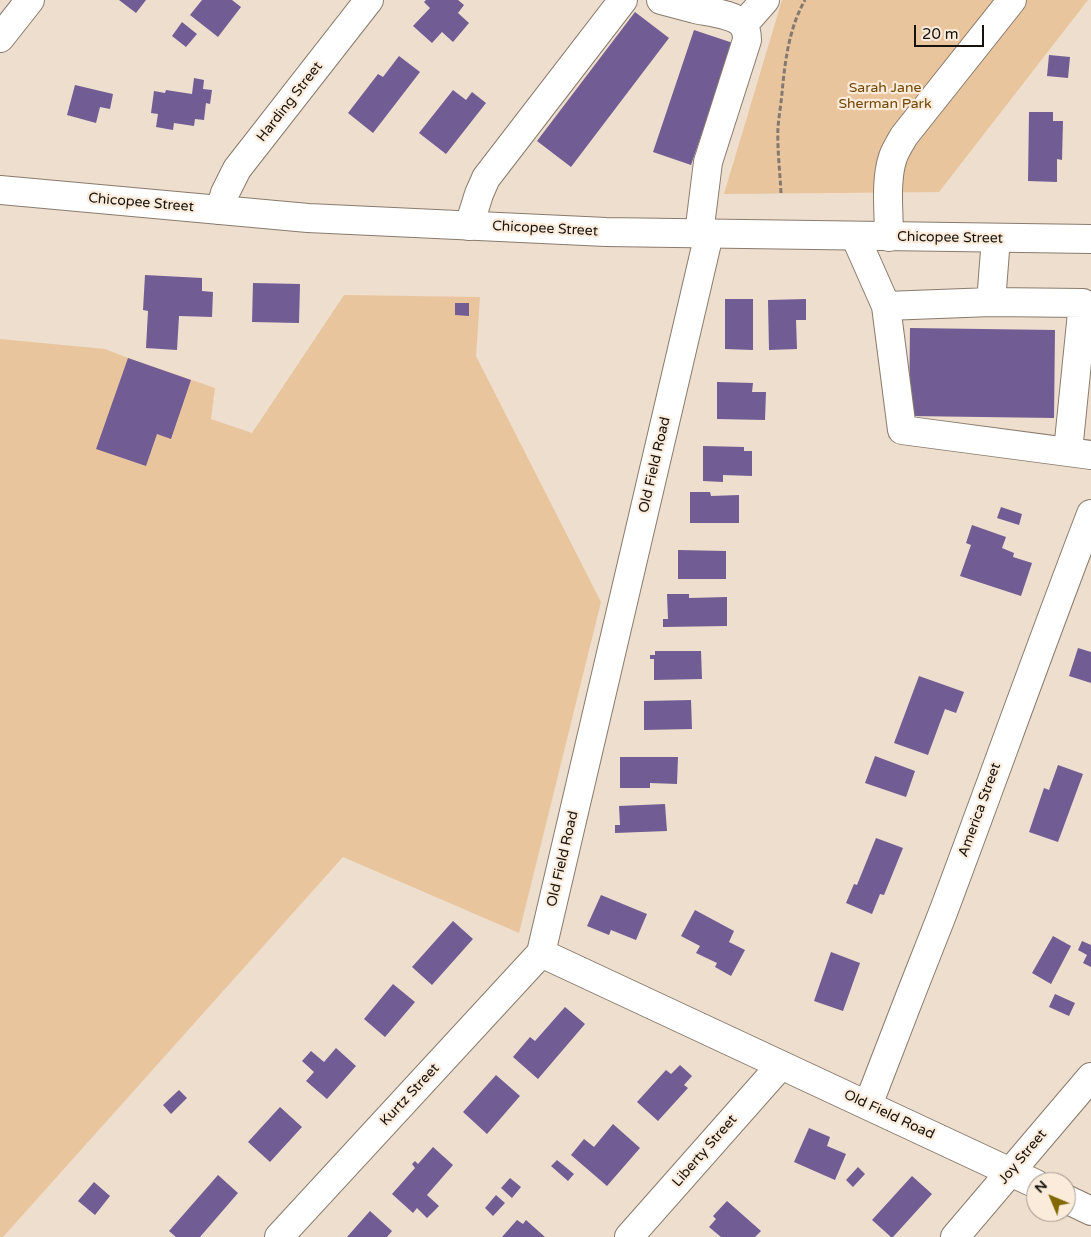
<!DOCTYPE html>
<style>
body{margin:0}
#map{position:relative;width:1091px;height:1237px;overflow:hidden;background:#eddece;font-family:"Varela Round",sans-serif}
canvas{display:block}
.north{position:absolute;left:1026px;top:1172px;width:50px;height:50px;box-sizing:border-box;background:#faebdb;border:1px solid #9f9489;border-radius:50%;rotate:315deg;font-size:14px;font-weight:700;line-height:20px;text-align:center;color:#17120d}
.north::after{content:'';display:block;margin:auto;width:18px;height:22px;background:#816800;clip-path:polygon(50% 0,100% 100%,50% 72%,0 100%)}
.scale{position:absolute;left:914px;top:25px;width:70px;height:22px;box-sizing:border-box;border:2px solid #17120d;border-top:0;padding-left:6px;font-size:15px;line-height:18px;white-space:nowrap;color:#17120d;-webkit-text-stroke:4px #faebdb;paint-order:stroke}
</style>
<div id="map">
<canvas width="1091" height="1237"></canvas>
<div class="north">N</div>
<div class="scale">20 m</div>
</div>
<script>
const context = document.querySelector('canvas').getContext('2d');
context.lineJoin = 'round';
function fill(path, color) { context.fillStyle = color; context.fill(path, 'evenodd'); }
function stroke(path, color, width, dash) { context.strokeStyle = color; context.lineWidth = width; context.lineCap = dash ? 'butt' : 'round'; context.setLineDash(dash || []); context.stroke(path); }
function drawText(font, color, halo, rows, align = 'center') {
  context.font = font + ' "Varela Round",sans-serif'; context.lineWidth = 4.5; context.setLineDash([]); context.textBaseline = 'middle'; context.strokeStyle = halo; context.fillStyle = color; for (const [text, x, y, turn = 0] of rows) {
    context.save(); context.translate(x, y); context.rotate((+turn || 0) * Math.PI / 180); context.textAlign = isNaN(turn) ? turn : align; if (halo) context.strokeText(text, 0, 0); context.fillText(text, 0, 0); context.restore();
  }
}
fill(new Path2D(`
 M782 0H1088L939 192 724 194Z
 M344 295 480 297 476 356 601 602 519 933 343 857 3 1237H0V339L105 349 128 358 215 388 211 419 252 433Z`), '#e9c59e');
fill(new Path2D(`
 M119 0H146L136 13Z
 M202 0H232L241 7 218 37 190 15Z
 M426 0H458L464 5 458 13 469 23 453 42 442 32 432 43 413 26 430 8 424 2Z
 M635 12 669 38 571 167 537 141Z
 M182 22 197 34 186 47 172 36Z
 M694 30 733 43 691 165 653 152Z
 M1049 55 1070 57 1068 78 1047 76Z
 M399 56 420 72 373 133 348 113 378 74 383 77Z
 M194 78 204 80 203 89 212 90 210 104 206 103 204 120 195 119 194 126 174 123 173 130 156 127 158 114 151 113 154 91 165 93 166 90 192 94Z
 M75 85 113 94 110 109 100 107 96 123 67 115Z
 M453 90 466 100 472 92 486 103 446 154 419 133Z
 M1029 112H1053V121H1063L1062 160 1057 159V182L1028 181Z
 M145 275 202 278V291L213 292 212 317 179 316 177 350 146 348 148 311 143 310Z
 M253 283 300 284 299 323 252 322Z
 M725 299H753V350L725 349Z
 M806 299V320H796L797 349 769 350 768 300Z
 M455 303H469V316L455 315Z
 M910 328 1055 330 1054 418 909 416Z
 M128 358 191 380 171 439 157 434 146 466 96 449Z
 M717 382 753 383 752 392H766L765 420 717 419Z
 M703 446 744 447V451H752V476L723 475V482L703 481Z
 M690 492H710L711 496 739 495V523H690Z
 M1001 507 1022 514 1019 525 997 518Z
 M972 525 1006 537 1002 548 1014 553 1013 557 1032 563 1021 596 960 576 971 545 966 543Z
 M678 550 726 551V579H678Z
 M667 594H689V598L727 597V626L663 627V619H668Z
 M1078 648 1091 652V683L1069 676Z
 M655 651H701L702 679 654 680V659H650V655H655Z
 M919 676 964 692 956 713 945 709 928 755 894 743Z
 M691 700 692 729 644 730V701Z
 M875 756 915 771 906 797 865 783Z
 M620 757H678L677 784 650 783V788H620Z
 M1058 765 1083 774 1058 842 1029 832 1044 788 1049 790Z
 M665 804 667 831 615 833V825H620L619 806Z
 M876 838 903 848 884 895 880 894 872 914 846 903 854 884 857 885Z
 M601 895 647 914 636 940 611 930 609 935 587 926Z
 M695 910 734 931 729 942 745 950 731 976 715 967 717 963 696 953 700 946 681 936Z
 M453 921 473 939 432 985 412 967Z
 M1053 936 1071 946 1051 984 1032 973Z
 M1082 941 1091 945V967L1083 963 1087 955 1078 950Z
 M831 952 860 963 843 1011 814 1001Z
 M393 984 415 1002 385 1037 364 1019Z
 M1055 994 1075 1003 1069 1016 1049 1007Z
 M565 1007 585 1024 538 1079 513 1057 530 1037 535 1041Z
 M336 1048 356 1066 327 1099 306 1081 314 1072 302 1061 311 1051 324 1062Z
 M680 1065 692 1076 684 1085 688 1088 658 1121 637 1102 666 1070 671 1074Z
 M496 1075 520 1096 487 1134 463 1112Z
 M179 1090 187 1098 171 1114 163 1105Z
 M280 1107 302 1127 270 1162 248 1142Z
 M613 1124 640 1148 607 1186 571 1155 584 1139 594 1147Z
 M809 1128 830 1137 827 1146 846 1154 835 1180 794 1162Z
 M433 1147 453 1165 427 1195 439 1206 427 1218 417 1208 413 1213 392 1194 415 1168 412 1164 415 1161 418 1164Z
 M557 1160 574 1174 568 1181 551 1166Z
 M858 1167 865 1174 853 1187 846 1180Z
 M218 1175 238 1193 200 1237H176L169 1231Z
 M912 1176 932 1194 893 1237H891L872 1220Z
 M510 1178 521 1187 512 1198 501 1188Z
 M94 1182 110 1196 95 1215 78 1201Z
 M496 1195 505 1203 493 1216 485 1208Z
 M727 1201 761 1231 755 1237H721L709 1227 716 1219 713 1216Z
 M370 1211 392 1231 387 1237H347Z
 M517 1220 523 1224 526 1220 545 1237H502Z`), '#715c94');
const minor = new Path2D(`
 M661 0C672 3 684 6 695 9 708 12 735 14 743 25 746 29 747 35 747 40L708 162 699 234
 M743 25 765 0
 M0 38 30 0
 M220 210 225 193 237 169 369 0
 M469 226 479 194 486 178 623 0
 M709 234 541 953 1036 1184
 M855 236 886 306 902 430 1091 455
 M889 237C889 212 885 180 893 157 896 149 900 143 904 136L1012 0
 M991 302 996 238
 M886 306 991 302 1083 303 1068 451
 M868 1105C892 1042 917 978 942 915 992 782 1040 647 1091 514
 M1066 1199 1091 1211
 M279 1237 541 953
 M629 1237 781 1065
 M955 1237 1091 1077`);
const major = new Path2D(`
 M0 190 308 218 606 232 1091 239`);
stroke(minor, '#897b6d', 30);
stroke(major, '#897b6d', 30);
stroke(new Path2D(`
 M781 193C780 171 777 149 778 127 779 116 781 104 782 93 785 61 789 28 805 0`), '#84796f', 3, [5, 2.5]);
stroke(minor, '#fff', 28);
stroke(major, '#fff', 28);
drawText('14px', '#734500', '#faebdb', [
 ["Sarah Jane",885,88],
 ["Sherman Park",885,104]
]);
drawText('14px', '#17120d', '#faebdb', [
 ["Harding Street",290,102,-52],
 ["Chicopee Street",141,203,5],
 ["Chicopee Street",545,229,3],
 ["Chicopee Street",950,238,1],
 ["Old Field Road",655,465,-77],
 ["America Street",980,810,-70],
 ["Old Field Road",563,859,-77],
 ["Kurtz Street",410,1095,-47],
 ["Old Field Road",889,1115,25],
 ["Liberty Street",705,1151,-49],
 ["Joy Street",1023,1157,-50]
]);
</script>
